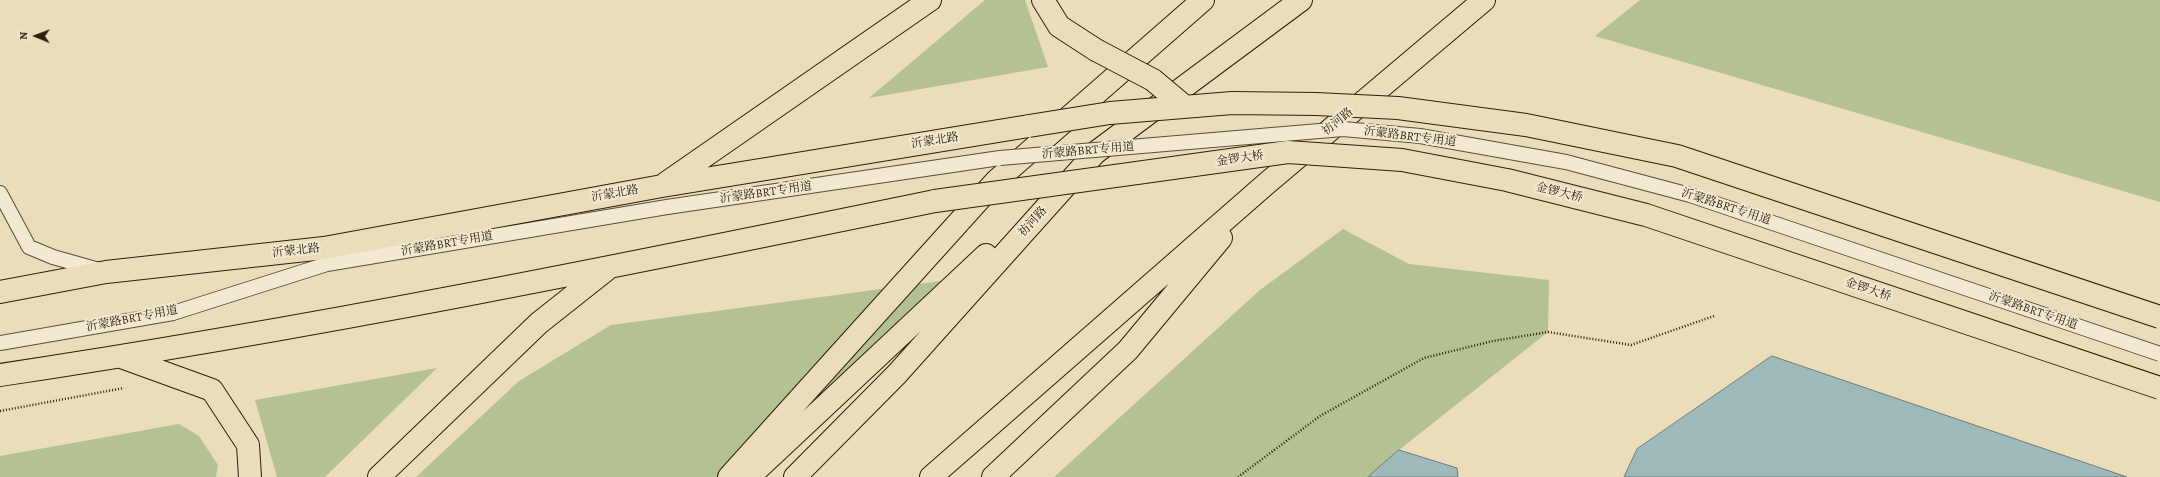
<!DOCTYPE html>
<meta charset="utf-8">
<style>
body{margin:0}
#map{position:relative;width:2160px;height:477px;overflow:hidden;background:#ebddb9;font-family:Alegreya,serif}
canvas{display:block}
.north{position:absolute;left:16px;top:16px;width:40px;height:40px;-webkit-text-stroke:3px #f2e9d2;paint-order:stroke;rotate:271deg;font-size:11px;font-weight:700;line-height:16px;text-align:center;color:#2d200d}
.north::after{content:'';display:block;margin:auto;width:14px;height:18px;background:#2d200d;clip-path:polygon(50% 0,100% 100%,50% 72%,0 100%)}
</style>
<div id="map">
<canvas width="2160" height="477"></canvas>
<div class="north">N</div>
</div>
<script>
const context = document.querySelector('canvas').getContext('2d');
context.lineJoin = 'round';
function fill(path, color) { context.fillStyle = color; context.fill(path, 'evenodd'); }
function stroke(path, color, width, dash) { context.strokeStyle = color; context.lineWidth = width; context.lineCap = dash ? 'butt' : 'round'; context.setLineDash(dash || []); context.stroke(path); }
function drawText(font, color, halo, rows, align = 'center') {
  context.font = font + ' Alegreya,"Noto Serif SC",serif'; context.lineWidth = 4; context.setLineDash([]); context.textBaseline = 'middle'; context.strokeStyle = halo; context.fillStyle = color; for (const [text, x, y, turn = 0] of rows) {
    context.save(); context.translate(x, y); context.rotate((+turn || 0) * Math.PI / 180); context.textAlign = isNaN(turn) ? turn : align; if (halo) context.strokeText(text, 0, 0); context.fillText(text, 0, 0); context.restore();
  }
}
fill(new Path2D(`
 M985 0H1025L1048 67 869 98Z
 M1640 0H2160V202L1595 36Z
 M1343 229 1409 264 1549 280 1548 332 1399 450 1368 477H1054L1260 290Z
 M941 281 731 477H416L519 381 611 325Z
 M437 368 325 477H277L255 400Z
 M179 424 199 436 218 465 216 477H0V456Z`), '#b4c291');
const water = new Path2D(`
 M1772 356 2127 477H1624L1637 449Z
 M1399 450 1457 468 1458 477H1368Z`);
fill(water, '#9db9ba');
stroke(water, '#707c75', 1);
const lane = new Path2D(`
 M0 193 29 247 53 257 99 270
 M0 343 173 313 327 264 667 207 1000 158`);
const primary = new Path2D(`
 M1043 0 1059 26 1096 50
 M666 183 930 0
 M0 292 106 272 324 248 662 186 1029 126
 M121 357 212 390 248 445 250 477
 M0 375C314 328 624 265 935 201
 M379 477 539 323 606 270
 M729 477 996 181 1203 0
 M749 477 986 255
 M795 477 897 374 1095 153 1301 0
 M931 477 1266 184 1484 0
 M993 477 1128 350 1221 238`);
stroke(lane, '#5c4f38', 16);
stroke(primary, '#2d200d', 24);
stroke(new Path2D(`
 M0 411 124 388
 M1238 477 1320 416 1424 358 1493 341 1548 332 1631 345 1714 316`), '#2d200d', 2.5, [1, 2]);
stroke(lane, '#f2e9d2', 14);
stroke(primary, '#ebddb9', 22);
const laneBridge = new Path2D(`
 M1000 158 1343 129 1420 136 1566 162 1690 195 2160 354`);
const primaryBridge = new Path2D(`
 M1096 50 1153 80 1184 106
 M1029 126 1110 113 1232 103 1316 104 1398 108 1526 125 1677 156 2160 317
 M935 201 1288 152 1402 160 1507 180 1646 215 2160 388`);
stroke(laneBridge, '#5c4f38', 16, []);
stroke(primaryBridge, '#2d200d', 24, []);
stroke(laneBridge, '#f2e9d2', 14);
stroke(primaryBridge, '#ebddb9', 22);
drawText('12px', '#2d200d', '#f2e9d2', [
 ["祊河路",1338,122,-40],
 ["沂蒙路BRT专用道",1410,137,7],
 ["沂蒙北路",935,141,-9],
 ["沂蒙路BRT专用道",1088,151,-5],
 ["金锣大桥",1240,159,-8],
 ["沂蒙路BRT专用道",766,193,-8],
 ["金锣大桥",1559,193,14],
 ["沂蒙北路",615,194,-10],
 ["沂蒙路BRT专用道",1726,207,18],
 ["祊河路",1033,222,-48],
 ["沂蒙路BRT专用道",447,244,-10],
 ["沂蒙北路",296,251,-6],
 ["金锣大桥",1868,290,19],
 ["沂蒙路BRT专用道",2033,311,19],
 ["沂蒙路BRT专用道",132,319,-11]
]);
</script>
